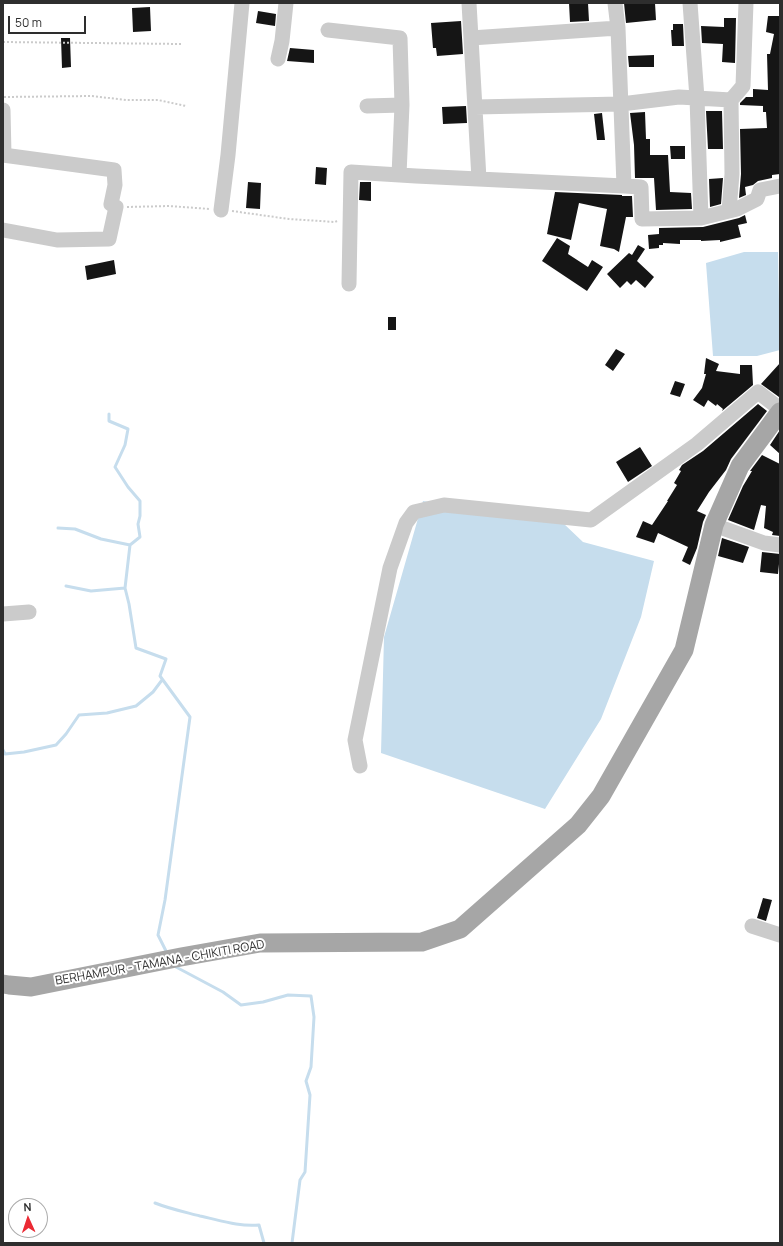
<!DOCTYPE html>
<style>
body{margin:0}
#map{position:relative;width:783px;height:1246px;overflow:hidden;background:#fff;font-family:Manrope,sans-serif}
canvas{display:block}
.frame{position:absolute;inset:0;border:4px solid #2e2e2e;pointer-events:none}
.north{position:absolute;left:8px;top:1198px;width:40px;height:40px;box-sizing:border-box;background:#fff;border:1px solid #ababab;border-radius:50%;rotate:357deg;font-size:11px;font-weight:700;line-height:16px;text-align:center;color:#2e2e2e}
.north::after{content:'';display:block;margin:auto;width:14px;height:18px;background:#eb2a34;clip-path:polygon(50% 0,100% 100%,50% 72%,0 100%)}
.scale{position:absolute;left:8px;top:16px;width:78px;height:18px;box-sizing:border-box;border:2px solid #2e2e2e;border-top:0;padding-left:5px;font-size:12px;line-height:14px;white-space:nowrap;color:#2e2e2e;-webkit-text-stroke:3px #fff;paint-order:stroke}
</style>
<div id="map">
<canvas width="783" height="1246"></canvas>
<div class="frame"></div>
<div class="north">N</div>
<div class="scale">50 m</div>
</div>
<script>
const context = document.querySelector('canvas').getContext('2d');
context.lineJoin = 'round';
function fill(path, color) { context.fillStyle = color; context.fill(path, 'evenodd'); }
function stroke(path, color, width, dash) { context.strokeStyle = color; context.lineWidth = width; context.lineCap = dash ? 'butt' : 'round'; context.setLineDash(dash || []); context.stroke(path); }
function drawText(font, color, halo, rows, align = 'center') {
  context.font = font + ' Manrope,sans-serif'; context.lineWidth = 4; context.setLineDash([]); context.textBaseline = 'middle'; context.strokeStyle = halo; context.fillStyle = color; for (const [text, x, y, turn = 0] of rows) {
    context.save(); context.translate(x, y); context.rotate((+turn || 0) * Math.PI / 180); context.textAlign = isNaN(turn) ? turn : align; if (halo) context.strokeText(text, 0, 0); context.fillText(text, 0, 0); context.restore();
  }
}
fill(new Path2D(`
 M744 252H778L780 350 757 356H713L706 263Z
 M423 501 563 523 583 542 654 561 641 617 601 719 545 809 381 753 384 637Z`), '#c6dded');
stroke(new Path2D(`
 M109 414V421L128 429 125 445 115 467 128 487 140 501V516L138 524 140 537 130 545 125 588 129 604 136 648 166 659 160 676 190 717 165 900 158 935 167 953
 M58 528 75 529 101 539 130 545
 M66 586 91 591 125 588
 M3 750 5 754 24 752 56 745 66 734 79 715 107 713 136 706 153 692 162 680
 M174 964 176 967 223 992 241 1005 263 1002 288 995 311 996 314 1017 311 1067 306 1081 310 1095 305 1172 300 1180 292 1243
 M155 1203C170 1209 185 1212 200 1216 219 1220 239 1227 259 1225L264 1243`), '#c6dded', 3);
fill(new Path2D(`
 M569 3H588L589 21 570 22Z
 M624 3H655L656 20 626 23Z
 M150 7 151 31 133 32 132 8Z
 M258 11 276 14 275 26 256 23Z
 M768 16H780V174L772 175V178L758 181 753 185 745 187 746 195 739 198 741 174 740 129 767 128 766 112H763V106L740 105V103L746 97H753V89L768 90 767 54H770L774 34 766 32Z
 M724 18H736L735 63 722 62 723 44 702 43 701 26 724 27Z
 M461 21 463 54 437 56 436 48H433L431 23Z
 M673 24H683L684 46H672L671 30H673Z
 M61 38H70L71 67 62 68Z
 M290 48 314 50V63L287 61Z
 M654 55V67H629L628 56Z
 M466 106 467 123 443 124 442 107Z
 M706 111H722L723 149H708Z
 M645 112 646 139H650V155H668L670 192 691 193 692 209 656 210 654 178H635L634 145 630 113Z
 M602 113 605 140H597L594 114Z
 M670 146H685V159H671Z
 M316 167 327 168 326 185 315 184Z
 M723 178 721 204 710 207 709 179Z
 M248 182 261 183 260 209 246 208Z
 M360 182H371V201L359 200Z
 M555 192 622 195V196H632L633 217H626L619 252 614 249 600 246 607 209 579 203 571 240 547 234Z
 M745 215 747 223 738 225 741 237 720 242V240L701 241V240H680V244L663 243V245H659V248L649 249 648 235 659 234V228L703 227 739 218Z
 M557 238 570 246 568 254 588 267 592 260 603 267 587 291 542 261Z
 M638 245 645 249 637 261 654 277 645 288 636 280 631 285 627 281 620 288 607 274 629 253 632 255Z
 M114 260 116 274 87 280 85 266Z
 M388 317H396V330H388Z
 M616 349 625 354 613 371 605 365Z
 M706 358 719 364 716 371 740 374V365H752L753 385 722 411 723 409 717 404 716 406 708 400 704 407 693 400 702 388 706 374H704Z
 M780 363V397H779L761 384Z
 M675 381 685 384 680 397 670 394Z
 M758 404 767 411 731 459 726 470 709 492 697 511 706 515 703 522 697 548 690 565 682 561 688 547 658 533 654 543 636 537 643 521 652 525 668 501H667L677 485 674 483 681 471 679 470 682 465 703 451Z
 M780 430V454L770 445Z
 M640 447 652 466 628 482 616 462Z
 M762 455 780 464V536L772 535 773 532 764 528 766 506 761 505 754 530 728 520 743 486 752 471H750Z
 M722 538 749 547 743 563 718 556Z
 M762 552 780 554 778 574 760 572Z
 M763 898 772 900 766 921 757 918Z`), '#151515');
stroke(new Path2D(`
 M3 42 181 44
 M4 97 92 96 126 100H158L186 106
 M127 207 169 206 210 209
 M232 211 289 219 335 222 337 221`), '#cbcbcb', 2, [2, 2]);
stroke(new Path2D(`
 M469 3 479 179
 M690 3 697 98 701 218
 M328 30 400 38 402 105 399 175
 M471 38 618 28
 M278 59 282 41 286 3
 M731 100 743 86 746 3
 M367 106 402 105
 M475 107 621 104 679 97 731 100 732 174 729 211
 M3 110 4 155
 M3 155 114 170 115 185 111 204 116 207 109 239 57 240 3 230
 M624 186 641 187 642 219 701 218 737 209 757 199 760 190 780 186
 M221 210 228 155 242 3
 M349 284 351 172 416 176 624 186 618 28 615 3
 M714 525 764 543 780 545
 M3 614 29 612
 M360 766 355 740 390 568 406 523 414 512 444 505 591 520 697 444 758 392 780 409
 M752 926 780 935`), '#cbcbcb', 15);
stroke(new Path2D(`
 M3 984 9 985 31 987 181 957 260 943 422 942 460 929 578 825 601 796 684 650 714 525 740 466 780 412`), '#a6a6a6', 19);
drawText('12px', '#2e2e2e', '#fff', [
 ["BERHAMPUR - TAMANA - CHIKITI ROAD",160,963,-10]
]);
</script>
